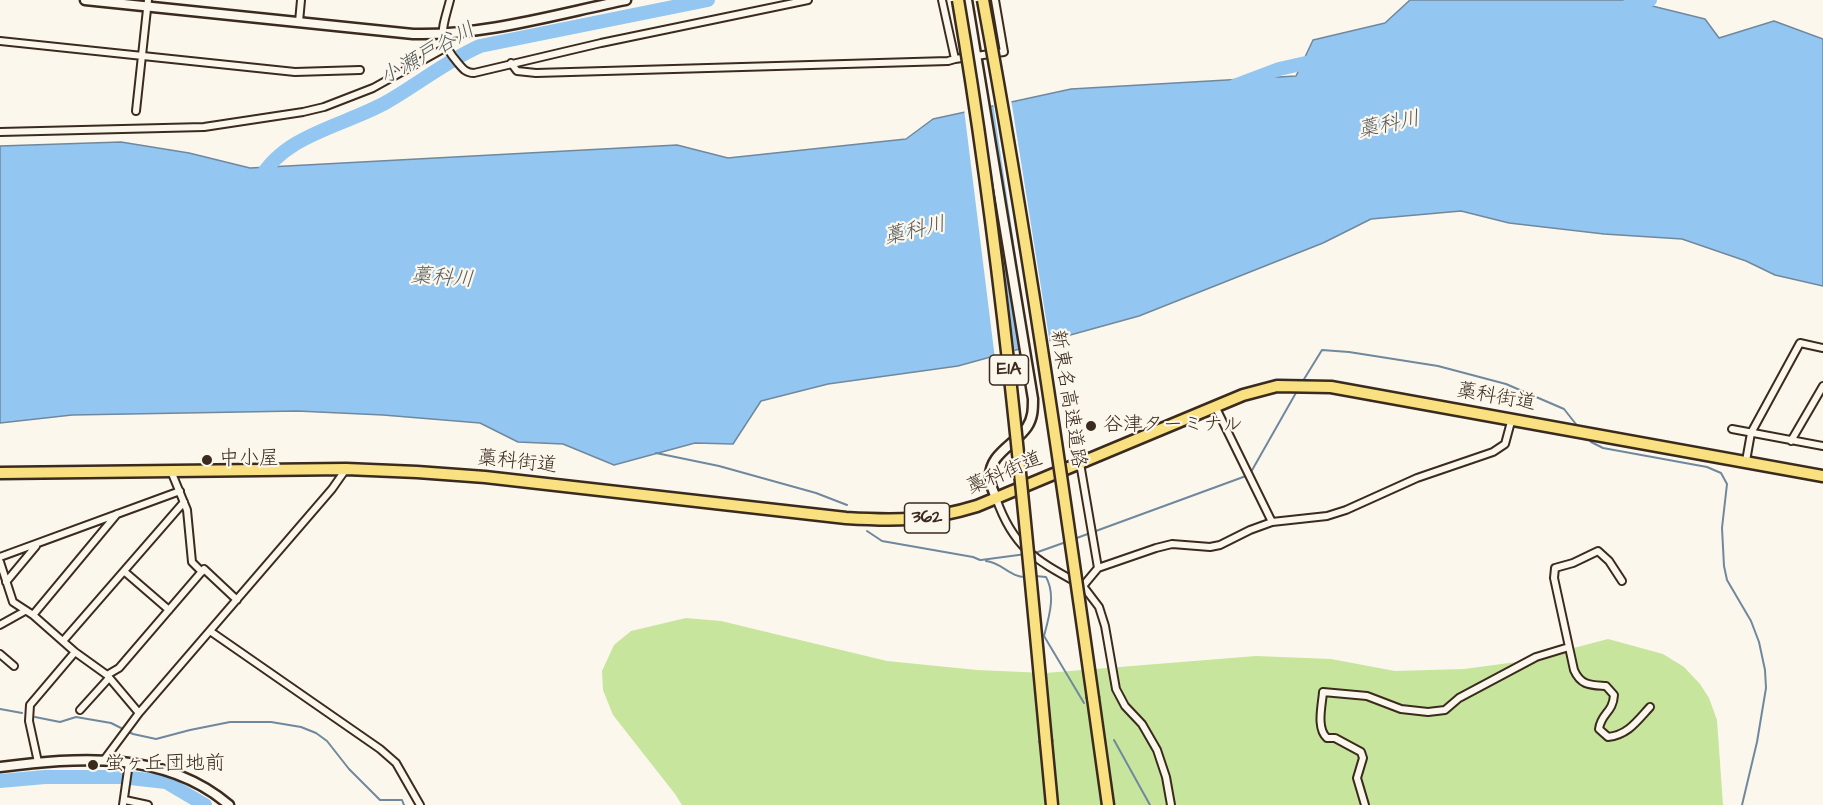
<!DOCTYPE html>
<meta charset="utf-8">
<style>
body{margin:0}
canvas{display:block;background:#fbf7ec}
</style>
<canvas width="1823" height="805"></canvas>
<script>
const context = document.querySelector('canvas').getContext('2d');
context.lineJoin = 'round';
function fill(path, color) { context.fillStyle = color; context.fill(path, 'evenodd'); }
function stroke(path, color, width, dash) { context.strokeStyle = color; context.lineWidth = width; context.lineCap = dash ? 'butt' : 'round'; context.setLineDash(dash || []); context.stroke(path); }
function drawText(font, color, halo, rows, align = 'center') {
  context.font = font + ' "Architects Daughter","Klee One",sans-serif'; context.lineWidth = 4.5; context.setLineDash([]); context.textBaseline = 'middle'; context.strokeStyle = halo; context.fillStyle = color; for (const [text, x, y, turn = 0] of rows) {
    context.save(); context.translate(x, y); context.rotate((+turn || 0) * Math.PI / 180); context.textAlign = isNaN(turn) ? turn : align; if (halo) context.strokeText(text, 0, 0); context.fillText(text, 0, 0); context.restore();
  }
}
fill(new Path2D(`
 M686 618 721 621 887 661 977 670 1045 673 1256 656 1331 659 1395 671 1464 669 1524 661 1608 639 1663 654 1684 667 1700 684 1709 698 1717 720 1723 805H682L675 794 613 715 603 690 602 671 614 645 631 631Z`), '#c8e59d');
const water = new Path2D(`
 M1410 0H1628L1705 19 1719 38 1774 21 1823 39V286L1775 275 1746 261 1682 239 1604 234 1509 223 1461 211 1371 219 1323 243 1139 316 958 366 828 384 761 401 733 444 695 443 614 465 563 444 518 442 480 423 383 415 297 411 72 415 0 423V146L121 142 189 153 250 168 677 145 728 158 906 139 933 119 1071 89 1296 76 1313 40 1385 23Z`);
fill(water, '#93c7f1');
stroke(water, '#70889d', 1.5);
fill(new Path2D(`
 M1011 99 1050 344 1030 350 993 103Z
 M984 105 1015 354 995 359 964 109Z`), '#fbf7ec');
stroke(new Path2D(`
 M1301 384 1322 350 1349 352 1438 366 1506 384 1564 409 1579 428
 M1587 437 1591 442 1603 448 1707 467 1721 473 1727 484 1722 528 1724 566 1727 580 1751 621 1759 642 1765 670 1766 688 1757 742 1742 805
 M656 453 719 466 816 493 847 505
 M1251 472 1297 391
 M867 531 882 541 973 557 980 560
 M1074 539 1246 476
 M1035 553 1066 542
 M981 560 1026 554
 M986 561C1001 562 1011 578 1026 577
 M1035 576 1046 577C1056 595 1049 617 1044 636L1084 703
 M0 709 22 713
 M35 717 60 722 76 717 111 723 133 734 156 739 190 730 230 722H271L301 727 316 733 327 741 349 769 380 800H402L404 805
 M1114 740 1150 805`), '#70889d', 2);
stroke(new Path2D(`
 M1626 7 1650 0
 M1234 86 1279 69 1319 60
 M260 179C284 135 343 126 385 103 417 85 446 61 480 46L708 0
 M0 781 45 777H121L166 782 205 805`), '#93c7f1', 14);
const street = new Path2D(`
 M450 0C442 31 436 37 458 63 463 69 466 73 474 73L601 43 808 0
 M299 22 301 0
 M0 41 295 72 360 70
 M955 59 1004 52 995 0
 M511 63 517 71 536 73 948 61 955 59 942 0
 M136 111 148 0
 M0 132 204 127 303 112 324 107 373 88 445 48
 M1215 406 1272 522
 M1732 429 1823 446
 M1791 441 1823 386
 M1746 461 1751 433 1800 343 1823 348
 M1080 463 1098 568
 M171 471 187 510 192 562 202 572
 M996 498C1014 550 1038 561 1083 586L1098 568 1156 548 1172 544 1210 547 1220 545 1250 530 1272 522 1327 516 1346 510 1417 478 1493 452 1505 444 1512 418
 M0 557 180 491
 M0 562 13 602 33 615 75 652 107 675 139 713
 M125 572 169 610
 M1622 581 1609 561 1598 551 1573 563 1555 568 1554 578 1574 670C1581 686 1591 685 1606 686L1614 695C1613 713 1601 713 1599 729L1608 737C1628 735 1637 721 1650 707
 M6 582 36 546
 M1083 586 1099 607 1105 626 1116 689 1125 706 1142 724 1157 750 1166 777 1171 805
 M33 615 117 514
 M0 625 25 611
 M210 631 380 749 396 763 420 805
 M63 641 184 502
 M0 654 14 666
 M107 675 119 668 204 569 237 600
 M80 710 109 678
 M104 760 139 713 332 489 346 469
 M38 762 29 721 30 705 75 652
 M125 800 148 805
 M123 805 129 763
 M1365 805 1357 778 1363 758 1361 752 1335 738H1327C1316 728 1322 706 1323 692L1367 696 1401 709 1428 712 1445 710 1459 698 1536 657 1569 647`);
const secondary = new Path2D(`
 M85 0 413 34C484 36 557 14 626 0
 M967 0 1033 399C1033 409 1033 418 1027 427 1015 445 988 454 990 479 990 485 994 492 996 498
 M0 767C78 757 165 750 229 805`);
const highway = new Path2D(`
 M0 473 346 469 417 472 485 477 846 518C896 521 928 521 977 506L1243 395 1277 386 1331 387 1823 476
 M1093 698 1108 805
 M1046 742 1052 805`);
stroke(street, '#3b2a1e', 10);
stroke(secondary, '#3b2a1e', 13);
stroke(highway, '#3b2a1e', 15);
stroke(street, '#fbf7ec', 6);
stroke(secondary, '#fbf7ec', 8);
stroke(highway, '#f9e181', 10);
const highwayBridge = new Path2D(`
 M958 0C1000 246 1023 494 1046 742
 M983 0C1026 231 1060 465 1093 698`);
stroke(highwayBridge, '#3b2a1e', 15, []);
stroke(highwayBridge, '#f9e181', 10);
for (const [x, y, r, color] of [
 [1091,426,6,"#3b2a1e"],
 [207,460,6,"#3b2a1e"],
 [93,765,6,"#3b2a1e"]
]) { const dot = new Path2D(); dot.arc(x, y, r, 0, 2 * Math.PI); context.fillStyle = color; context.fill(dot); stroke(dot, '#fbf7ec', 2); }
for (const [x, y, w] of [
 [1009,370,39],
 [927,518,45]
]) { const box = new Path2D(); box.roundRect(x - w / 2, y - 15, w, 30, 4.5); context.fillStyle = '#fbf7ec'; context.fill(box); stroke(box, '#3b2a1e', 1.5); }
drawText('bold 18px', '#3b2a1e', null, [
 ["E1A",1009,370],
 ["362",927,518]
]);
drawText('20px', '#3b2a1e', '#fbf7ec', [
 ["藁科街道",1496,398,10],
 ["新東名高速道路",1067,399,81],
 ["藁科街道",517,463,6],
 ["藁科街道",1005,474,-23]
]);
drawText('20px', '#3b2a1e', '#fbf7ec', [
 ["谷津ターミナル",1103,426],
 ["中小屋",219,460],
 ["蛍ヶ丘団地前",105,765]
], 'left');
drawText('italic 21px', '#55595d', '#fbf7ec', [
 ["小瀬戸谷川",428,55,-29],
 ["藁科川",1389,126,-12],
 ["藁科川",915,232,-13],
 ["藁科川",442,279,4]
]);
</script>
